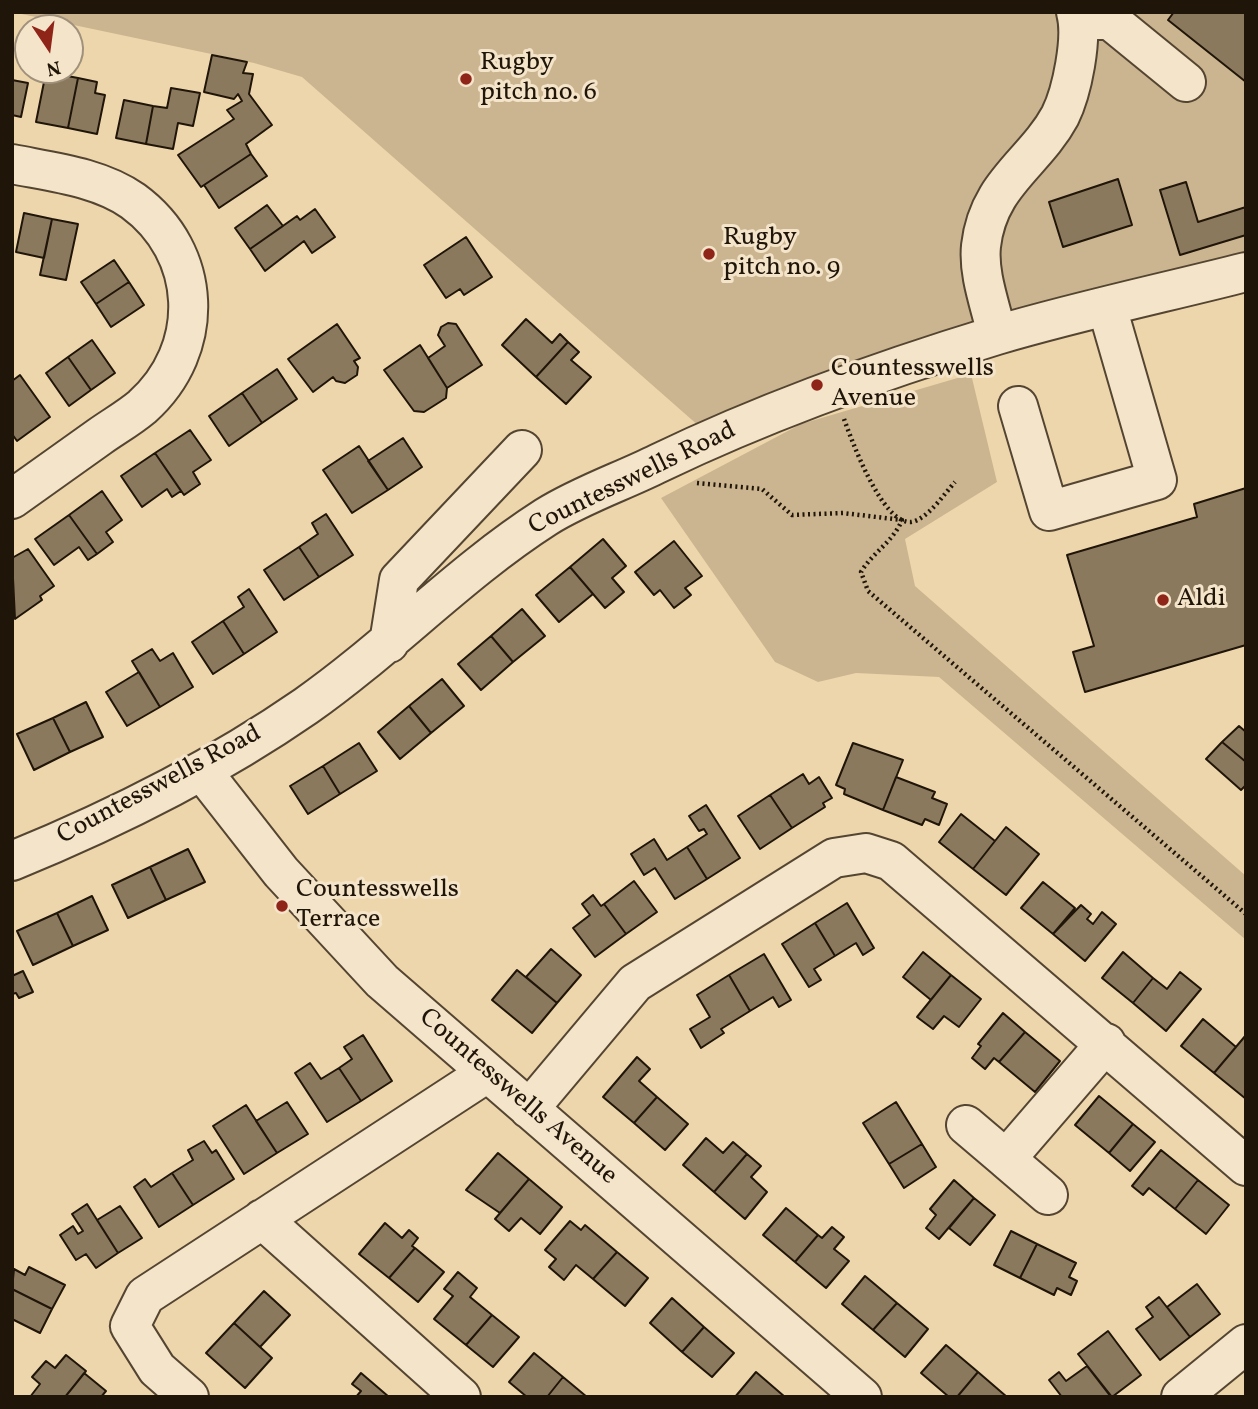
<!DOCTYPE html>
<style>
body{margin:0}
#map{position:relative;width:1258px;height:1409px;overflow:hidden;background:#eed6ac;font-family:Vollkorn,serif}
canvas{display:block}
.frame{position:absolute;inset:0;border:14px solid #201509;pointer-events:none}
.north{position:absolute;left:14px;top:14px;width:70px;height:70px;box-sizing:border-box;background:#f4e4c9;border:2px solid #9f917c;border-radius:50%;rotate:167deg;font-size:19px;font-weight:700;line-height:28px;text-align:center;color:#201509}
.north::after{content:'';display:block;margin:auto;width:24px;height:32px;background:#8f2418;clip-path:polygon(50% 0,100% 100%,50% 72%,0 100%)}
</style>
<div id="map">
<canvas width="1258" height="1409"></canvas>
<div class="frame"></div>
<div class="north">N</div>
</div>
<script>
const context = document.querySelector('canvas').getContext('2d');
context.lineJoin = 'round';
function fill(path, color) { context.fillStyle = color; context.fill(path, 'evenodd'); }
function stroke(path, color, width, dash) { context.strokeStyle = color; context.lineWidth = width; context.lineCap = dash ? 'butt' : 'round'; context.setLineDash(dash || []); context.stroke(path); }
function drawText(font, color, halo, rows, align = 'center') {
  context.font = font + ' Vollkorn,serif'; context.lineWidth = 6; context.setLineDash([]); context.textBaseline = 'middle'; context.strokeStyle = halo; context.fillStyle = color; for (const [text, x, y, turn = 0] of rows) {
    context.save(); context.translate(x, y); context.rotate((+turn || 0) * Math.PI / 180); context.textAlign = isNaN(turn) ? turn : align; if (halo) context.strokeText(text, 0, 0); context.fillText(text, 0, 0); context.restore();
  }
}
fill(new Path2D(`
 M12 12H1246V259L700 427 302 77 254 63Z
 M971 374 997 482 905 539 915 586 1246 876V940L939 677 856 673 818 682 775 662 661 498 801 424Z`), '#cbb590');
const building = new Path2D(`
 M1174 12H1246V82L1168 20Z
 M212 55 247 62 243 73 253 74 249 94 272 125 246 144 251 154 201 187 178 155 234 119 227 110 242 101 238 94 234 99 204 92Z
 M46 72 78 78 68 128 36 122Z
 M78 78 97 82 95 93 105 95 97 134 68 128Z
 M12 80 28 83 21 117 12 115Z
 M171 88 200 93 193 126 178 123 173 149 146 144 153 106 167 108Z
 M124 100 153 106 146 144 116 138Z
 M251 154 267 176 219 208 204 185Z
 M1118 179 1132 225 1063 247 1049 202Z
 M1186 182 1198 222 1246 207V235L1180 255 1160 190Z
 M267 205 283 226 250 249 235 228Z
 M315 209 335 237 312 253 304 241 265 271 250 249 297 216 300 220Z
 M24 213 52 219 44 258 16 252Z
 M52 219 78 224 66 280 40 275Z
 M466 237 492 277 464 295 460 289 446 298 424 265Z
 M114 260 129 282 96 304 81 282Z
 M129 282 144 305 111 327 96 304Z
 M526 319 552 343 560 334 568 342 536 377 502 345Z
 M448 323 456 324 482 365 447 388 428 358 445 346 438 335 441 327Z
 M337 324 360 358 354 361 358 367 357 375 345 383 336 381 333 377 313 392 288 359Z
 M92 340 115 373 91 390 68 357Z
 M568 342 579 352 571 360 591 377 566 404 536 377Z
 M420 345 447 388 446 398 424 412 414 411 384 370Z
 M68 357 91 390 69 406 46 373Z
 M277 369 297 399 262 423 242 393Z
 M20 375 50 417 17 441 12 434V381Z
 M242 393 262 423 229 446 209 416Z
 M190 430 211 460 193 472 200 484 184 495 155 453Z
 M403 438 422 467 388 490 368 461Z
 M359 446 388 490 352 513 323 470Z
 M155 453 181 491 172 497 167 489 142 507 121 476Z
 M1246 488V645L1085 692 1073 652 1094 646 1067 555 1197 517 1194 504Z
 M102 491 122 520 106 532 113 542 97 554 69 515Z
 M326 514 353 555 319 577 299 547 318 534 312 523Z
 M69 515 97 554 88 560 79 547 54 565 35 539Z
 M603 539 626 566 612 578 624 592 605 608 570 567Z
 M674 541 702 576 685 588 691 595 674 608 660 590 654 595 635 572Z
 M299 547 319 577 284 600 264 570Z
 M28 549 54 586 40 596 42 600 15 619 12 558Z
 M570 567 593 594 559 622 536 595Z
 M249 589 277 632 244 654 223 621 244 607 238 597Z
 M522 609 545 636 513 662 491 636Z
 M223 621 244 654 213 674 192 642Z
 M491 636 513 662 481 690 458 664Z
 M152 649 160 661 173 653 193 687 160 707 132 661Z
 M139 672 160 707 127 726 106 692Z
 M442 679 464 706 431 733 409 706Z
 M86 702 103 737 70 752 53 718Z
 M409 706 431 733 400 759 378 732Z
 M53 718 70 752 34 770 17 734Z
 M1239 726 1246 732V762L1222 742Z
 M1222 742 1246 762V785L1241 790 1206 759Z
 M359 743 377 771 340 794 323 766Z
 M853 743 903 760 883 810 844 794 845 789 836 785Z
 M323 766 340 794 308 814 290 786Z
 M803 774 809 784 819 777 832 798 823 803 825 807 792 828 770 795Z
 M896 777 935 792 932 798 947 804 939 825 925 819 922 825 883 810Z
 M770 795 792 828 760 849 738 816Z
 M706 805 740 858 707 879 687 847 707 834 704 829 699 831 689 816Z
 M961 814 995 841 973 869 939 842Z
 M1006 827 1039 854 1006 895 973 869Z
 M654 839 667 860 687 847 707 879 675 899 655 868 644 875 631 854Z
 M188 849 205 882 166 900 150 867Z
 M150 867 166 900 128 918 112 885Z
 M634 881 657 912 626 934 604 904Z
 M1043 882 1075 908 1053 934 1021 908Z
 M593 895 601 906 604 904 626 934 595 957 573 928 590 915 582 904Z
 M92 896 108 930 73 946 57 913Z
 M847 903 874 948 863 955 856 943 835 956 815 923Z
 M1081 905 1091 914 1087 919 1093 924 1102 912 1116 924 1085 961 1053 934Z
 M57 913 73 946 33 965 17 931Z
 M815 923 835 956 814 969 821 980 809 987 782 944Z
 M551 949 581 975 557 1003 526 977Z
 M923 952 951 975 931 1000 903 977Z
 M1123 952 1153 978 1133 1003 1102 978Z
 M764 954 791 1000 779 1007 773 997 750 1011 729 975Z
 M517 970 557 1003 532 1033 492 1000Z
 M23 971 33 992 19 998 16 993 12 994V976Z
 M1180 972 1201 989 1166 1031 1133 1003 1153 978 1167 989Z
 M729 975 750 1011 721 1029 724 1033 701 1048 690 1029 710 1017 697 995Z
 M951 975 981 999 959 1027 944 1016 933 1029 917 1017Z
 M1003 1013 1025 1032 999 1062 994 1058 985 1069 972 1058 981 1046 978 1044Z
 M1203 1019 1236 1047 1214 1073 1181 1046Z
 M1025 1032 1060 1061 1035 1092 999 1062Z
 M363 1035 392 1081 361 1101 339 1068 352 1059 344 1047Z
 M1246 1035V1099L1214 1073Z
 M637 1057 650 1069 639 1081 657 1097 634 1123 603 1097Z
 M310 1063 321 1079 339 1068 361 1101 327 1122 295 1073Z
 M1099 1096 1133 1124 1109 1153 1075 1125Z
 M657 1097 688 1124 665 1150 634 1123Z
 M287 1102 308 1134 277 1153 256 1121Z
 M896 1102 922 1144 889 1164 863 1123Z
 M246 1105 277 1153 244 1174 213 1126Z
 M1133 1124 1155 1142 1130 1171 1109 1153Z
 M706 1138 723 1153 733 1142 747 1154 714 1192 683 1165Z
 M204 1141 212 1153 216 1150 234 1179 193 1205 172 1173 193 1160 188 1150Z
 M922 1144 936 1167 904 1188 889 1164Z
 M1161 1150 1198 1180 1175 1209 1149 1188 1143 1195 1132 1186Z
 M498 1153 529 1179 500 1213 466 1190Z
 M747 1154 761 1166 751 1177 767 1192 745 1219 714 1192Z
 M172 1173 193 1205 159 1227 134 1187 145 1179 151 1187Z
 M529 1179 562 1207 540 1234 521 1218 509 1231 495 1219Z
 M954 1180 974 1198 939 1239 926 1228 936 1215 930 1209Z
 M1198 1180 1229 1205 1206 1234 1175 1209Z
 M974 1198 995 1215 970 1245 949 1228Z
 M87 1204 118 1253 96 1268 86 1254 76 1260 60 1235 73 1226 78 1234 83 1231 72 1214Z
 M120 1206 142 1238 118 1253 97 1220Z
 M786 1208 818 1235 795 1262 763 1235Z
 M570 1221 581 1230 585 1225 617 1252 593 1279 576 1265 564 1280 549 1267 556 1259 545 1250Z
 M385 1223 402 1238 409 1230 418 1238 412 1246 415 1248 389 1278 359 1254Z
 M832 1227 844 1237 834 1249 849 1261 826 1288 795 1262 818 1235 822 1238Z
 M1011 1231 1037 1244 1020 1278 994 1265Z
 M1037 1244 1076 1263 1069 1277 1077 1281 1071 1295 1057 1288 1054 1295 1020 1278Z
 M415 1248 444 1272 418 1302 389 1278Z
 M617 1252 648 1278 625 1306 593 1279Z
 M29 1267 65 1285 52 1309 12 1289 14 1269 25 1275Z
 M458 1272 477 1288 470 1297 492 1315 466 1345 434 1319 453 1296 444 1289Z
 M865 1276 897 1303 873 1330 842 1304Z
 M1197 1284 1220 1314 1190 1337 1167 1307Z
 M12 1289 52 1309 40 1333 12 1319Z
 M264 1291 290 1315 260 1347 234 1323Z
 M1159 1297 1190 1337 1160 1360 1136 1329 1153 1317 1146 1307Z
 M672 1298 704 1327 682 1352 650 1323Z
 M897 1303 928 1329 905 1357 873 1330Z
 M492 1315 519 1337 493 1367 466 1345Z
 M234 1323 272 1358 245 1388 206 1353Z
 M704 1327 734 1353 712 1377 682 1352Z
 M1108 1331 1141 1375 1112 1397 1078 1354Z
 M946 1345 978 1372 957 1397H949L921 1373Z
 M534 1353 563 1377 547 1397H527L509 1382Z
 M66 1355 86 1371 65 1397H30L40 1384 32 1377 46 1361 55 1368Z
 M1087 1366 1111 1397H1062L1049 1380 1059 1372 1066 1381Z
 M756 1372 785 1397H735Z
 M978 1372 1007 1397H957Z
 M84 1373 106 1391 101 1397H65Z
 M361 1373 389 1397H356L361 1391 352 1384Z
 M563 1377 587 1397H547Z`);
fill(building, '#8b795e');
stroke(building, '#201509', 2);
const minor = new Path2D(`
 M1078 20H1110L1186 82
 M12 164C52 172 99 177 133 201 203 252 207 349 142 407 129 418 113 427 99 437 70 458 41 478 12 499
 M997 335C991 307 978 275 981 246 988 183 1034 164 1060 116 1072 92 1083 38 1076 12
 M1018 406 1049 511 1157 480 1107 307
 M389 643 399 580 522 450
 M202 771 281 872 382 981 862 1397
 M12 861C115 819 215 769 306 706 390 647 460 572 546 517 581 495 623 481 659 463 767 411 882 370 997 335 1078 311 1163 293 1246 272
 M529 1109 635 983 834 858 866 853 891 861 1246 1166
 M966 1125 1006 1159 1106 1043
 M1006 1159 1048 1195
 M262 1219 461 1397
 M189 1397 157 1369 130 1326 145 1296 487 1073
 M1181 1397 1246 1344`);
stroke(minor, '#544532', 42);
stroke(new Path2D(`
 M844 419C852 441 882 524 911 522 927 520 945 493 955 482
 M697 483 762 489 792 515 843 513 902 520C893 542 873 552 861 572L868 591 1246 914`), '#201509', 4.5, [2, 3.5]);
stroke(minor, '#f4e4c9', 38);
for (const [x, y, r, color] of [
 [466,79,7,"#8f2418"],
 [709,254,7,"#8f2418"],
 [817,385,7,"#8f2418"],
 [1163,600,7,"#8f2418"],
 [282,906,7,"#8f2418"]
]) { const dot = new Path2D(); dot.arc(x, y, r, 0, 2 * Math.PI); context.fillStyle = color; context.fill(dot); stroke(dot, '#f4e4c9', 2.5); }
drawText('26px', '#201509', '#f4e4c9', [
 ["Rugby",480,64],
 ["pitch no. 6",480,94],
 ["Rugby",723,239],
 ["pitch no. 9",723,269],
 ["Countesswells",831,370],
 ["Avenue",831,400],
 ["Aldi",1177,600],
 ["Countesswells",296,891],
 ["Terrace",296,921]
], 'left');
drawText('26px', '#201509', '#f4e4c9', [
 ["Countesswells Road",633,480,-26],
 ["Countesswells Road",160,786,-28],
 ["Countesswells Avenue",517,1098,41]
]);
</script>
